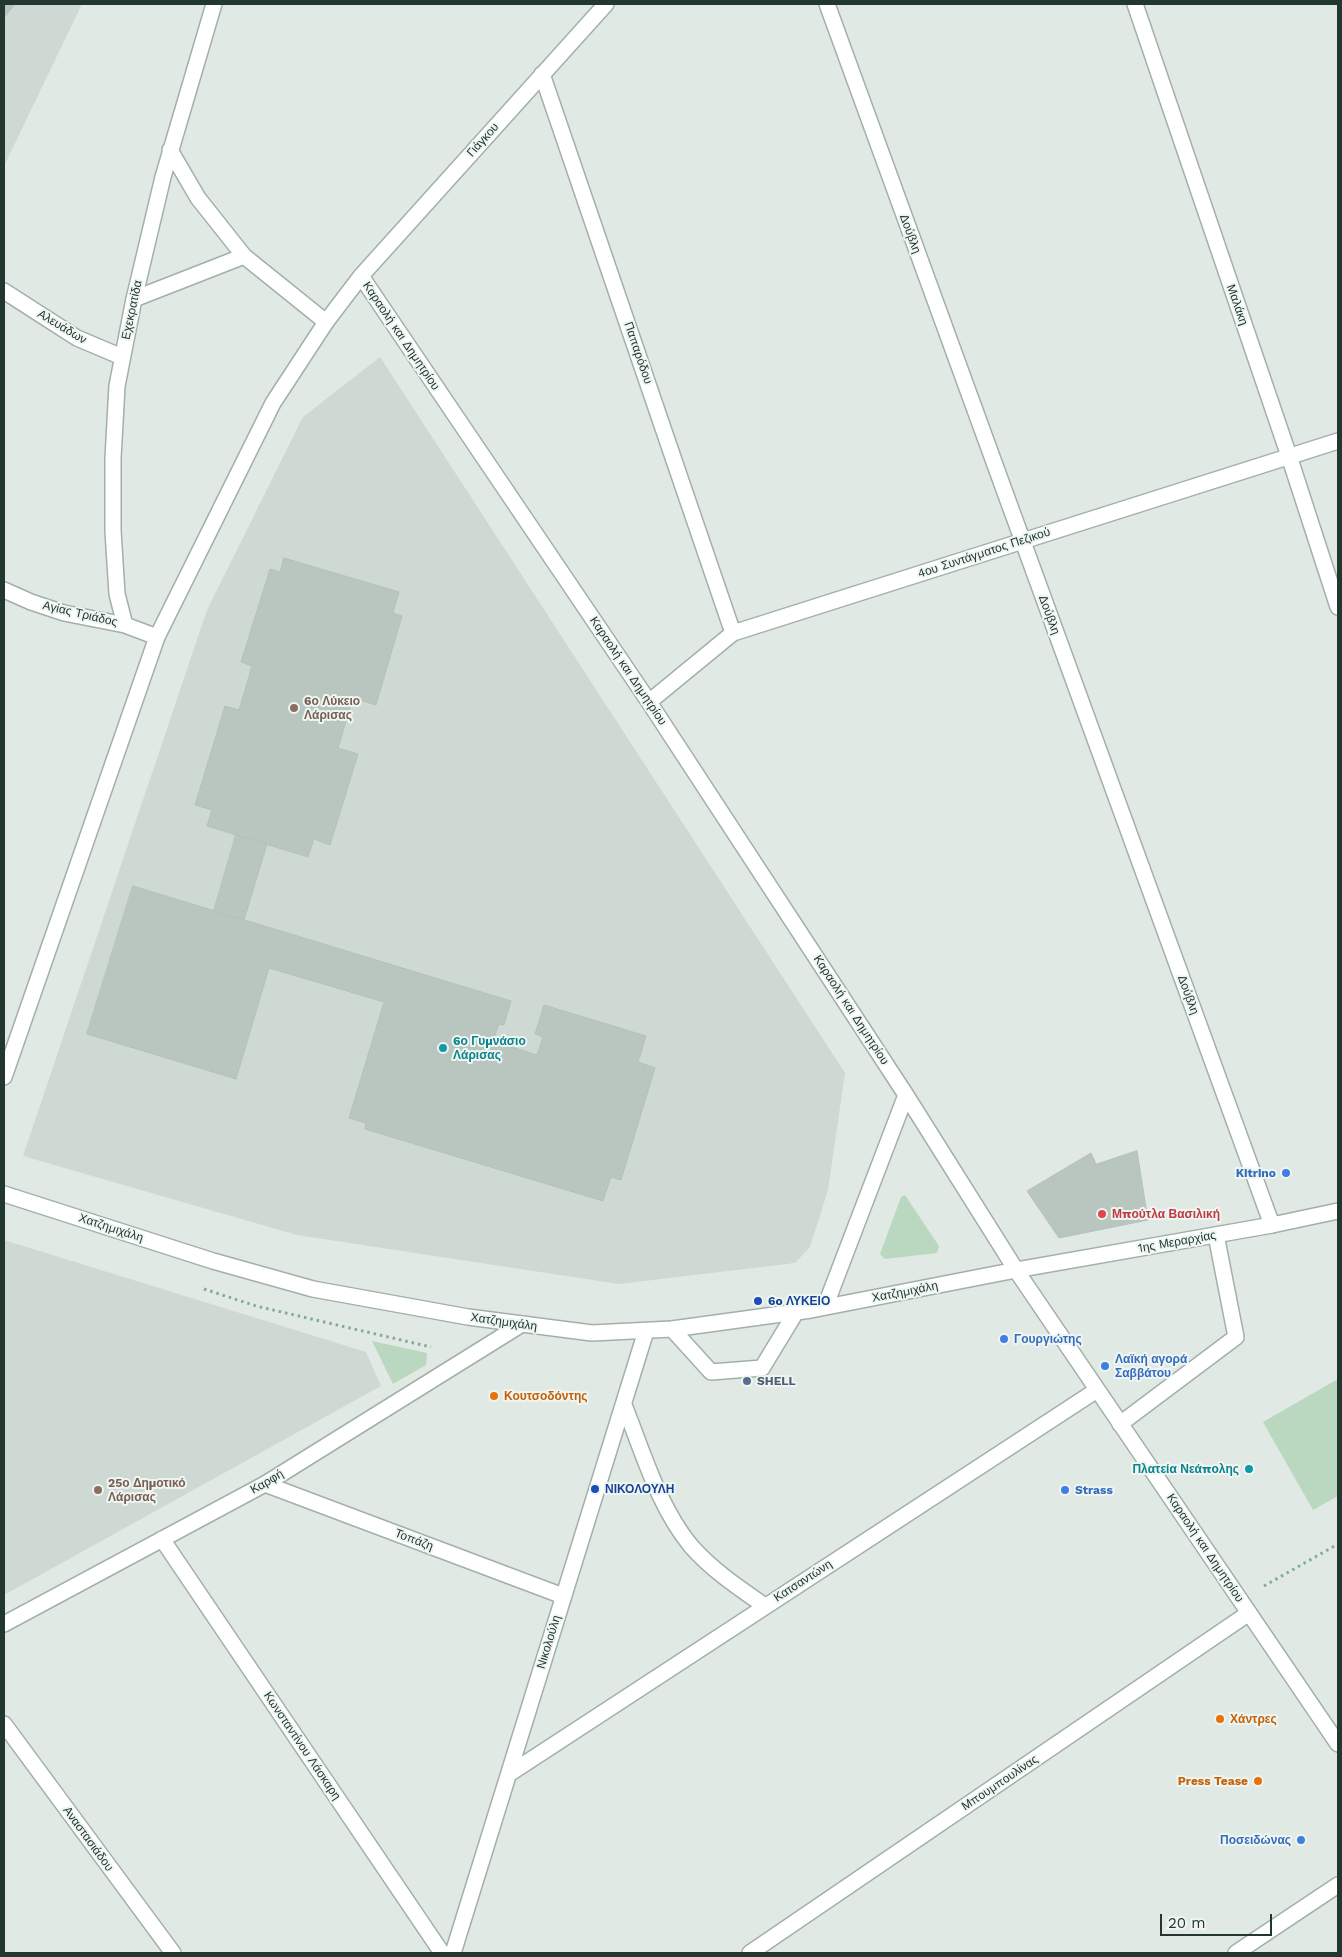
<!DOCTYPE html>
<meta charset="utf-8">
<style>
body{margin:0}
#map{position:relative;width:1342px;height:1957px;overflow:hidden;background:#e0e9e4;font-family:"Work Sans",sans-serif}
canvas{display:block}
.frame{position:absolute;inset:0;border:5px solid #223730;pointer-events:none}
.scale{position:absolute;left:1160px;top:1914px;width:112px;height:22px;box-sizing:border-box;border:2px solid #223730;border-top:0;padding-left:6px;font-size:15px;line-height:18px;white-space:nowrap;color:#223730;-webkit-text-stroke:4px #eff6f2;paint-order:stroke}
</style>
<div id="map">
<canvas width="1342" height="1957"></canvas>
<div class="frame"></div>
<div class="scale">20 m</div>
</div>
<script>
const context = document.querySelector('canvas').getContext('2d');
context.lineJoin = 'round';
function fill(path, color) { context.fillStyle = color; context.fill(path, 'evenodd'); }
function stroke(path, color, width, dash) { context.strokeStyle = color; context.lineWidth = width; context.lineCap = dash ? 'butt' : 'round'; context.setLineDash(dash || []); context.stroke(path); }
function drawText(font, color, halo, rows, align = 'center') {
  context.font = font + ' "Work Sans",sans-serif'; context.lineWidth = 4; context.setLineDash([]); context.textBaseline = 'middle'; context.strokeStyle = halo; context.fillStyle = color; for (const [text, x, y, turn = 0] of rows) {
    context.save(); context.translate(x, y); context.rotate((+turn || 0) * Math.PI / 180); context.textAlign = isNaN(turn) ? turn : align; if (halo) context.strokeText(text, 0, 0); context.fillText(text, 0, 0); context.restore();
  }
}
fill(new Path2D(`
 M4 4H82L4 166Z
 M380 357 845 1073 828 1190 810 1247 795 1263 619 1284 297 1235 23 1156 207 610 303 417Z
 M4 1240 366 1352 381 1386 4 1595Z`), '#ced9d3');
fill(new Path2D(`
 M905 1195 939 1246 937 1253 885 1259 880 1254 901 1197Z
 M372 1341 427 1353 426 1365 393 1384Z
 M1338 1379V1496L1313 1510 1263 1422Z`), '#bad8bf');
const building = new Path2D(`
 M4 4H15L4 18Z
 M284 558 399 592 393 613 402 616 376 705 353 698 338 748 358 754 330 845 314 839 308 857 207 826 212 810 195 805 225 706 239 710 252 666 241 662 270 569 280 572Z
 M236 835 267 844 244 920 214 911Z
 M133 886 511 1001 504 1025 499 1024 493 1041 537 1055 543 1037 535 1034 544 1005 646 1036 638 1062 655 1068 621 1180 611 1177 603 1201 365 1129 366 1123 349 1118 384 1002 269 968 236 1079 87 1034Z
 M1137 1151 1148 1220 1059 1238 1027 1191 1091 1153 1096 1164Z`);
fill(building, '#b8c6bf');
stroke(building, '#b3c2ba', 1);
const service = new Path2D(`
 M170 150 198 198 244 256 326 322
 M134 299 244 256
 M672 1329 711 1372 762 1368 796 1312
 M624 1405C643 1452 658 1506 691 1546 712 1570 739 1588 765 1606
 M1120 1424 1236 1337 1216 1235`);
const pedestrian = new Path2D(`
 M265 1484 522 1324`);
const minor = new Path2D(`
 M827 4 1272 1225
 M1135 4 1289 456 1338 607
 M542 74 733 633
 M4 291 77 338 122 357
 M649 702 733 633 1338 441
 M162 1539 442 1953
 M4 1624 265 1484 563 1596
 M4 1724 173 1953
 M509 1774 1097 1390
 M453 1953 646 1331
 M750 1953 1249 1613
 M1236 1953 1338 1885`);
const tertiary = new Path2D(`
 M361 276 649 702 906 1095 1016 1270 1338 1744
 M4 590 31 602 64 613 125 625 157 637
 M125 625 117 594 113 531V458L117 386 134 299 163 177 214 4
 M4 1077 157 637 273 403 326 322 361 276 606 4
 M4 1194 213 1261 313 1289 468 1317 592 1333 672 1329 811 1310 1016 1270 1272 1225 1338 1211
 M825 1307 906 1095`);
stroke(service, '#a3b0aa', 18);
stroke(pedestrian, '#a3b0aa', 18);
stroke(minor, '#a3b0aa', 18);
stroke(tertiary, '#a3b0aa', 18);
stroke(new Path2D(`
 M204 1289 256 1306 431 1347
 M1264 1586 1338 1544`), '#83aa9a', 3, [2.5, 4]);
stroke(service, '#fff', 15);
stroke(pedestrian, '#fff', 15);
stroke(minor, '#fff', 15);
stroke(tertiary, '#fff', 15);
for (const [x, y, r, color] of [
 [294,708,5,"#8d6e63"],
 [443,1048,5,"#0f9aa8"],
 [1286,1173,5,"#3f7fe0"],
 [1102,1214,5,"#e0444e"],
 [758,1301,5,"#1a4fb4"],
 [1004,1339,5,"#3f7fe0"],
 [1105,1366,5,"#3f7fe0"],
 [747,1381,5,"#5c6f8a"],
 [494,1396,5,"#e8710a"],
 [1249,1469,5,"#0f9aa8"],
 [595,1489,5,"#1a4fb4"],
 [98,1490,5,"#8d6e63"],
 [1065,1490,5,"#3f7fe0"],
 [1220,1719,5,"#e8710a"],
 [1258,1781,5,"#e8710a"],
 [1301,1840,5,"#3f7fe0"]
]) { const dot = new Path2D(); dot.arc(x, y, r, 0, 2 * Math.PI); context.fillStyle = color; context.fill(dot); stroke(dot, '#eff6f2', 2); }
drawText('12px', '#223730', '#eff6f2', [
 ["Γιάγκου",483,140,-48],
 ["Δούβλη",910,234,70],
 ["Μαλάκη",1237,305,71],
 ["Εχεκρατίδα",132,310,-78],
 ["Αλευάδων",62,327,31],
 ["Καραολή και Δημητρίου",401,336,56],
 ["Παπαρόδου",638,353,71],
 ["4ου Συντάγματος Πεζικού",984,553,-18],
 ["Αγίας Τριάδος",80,614,13],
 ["Δούβλη",1049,615,70],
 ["Καραολή και Δημητρίου",628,671,56],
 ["Δούβλη",1188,995,70],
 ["Καραολή και Δημητρίου",851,1010,57],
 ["Χατζημιχάλη",111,1228,18],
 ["1ης Μεραρχίας",1177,1242,-10],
 ["Χατζημιχάλη",905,1292,-11],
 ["Χατζημιχάλη",504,1322,8],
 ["Καρφή",267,1482,-30],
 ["Τοπάζη",414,1540,21],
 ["Καραολή και Δημητρίου",1205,1548,56],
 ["Κατσαντώνη",803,1581,-33],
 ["Νικολούλη",549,1642,-73],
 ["Κωνσταντίνου Λάσκαρη",302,1746,56],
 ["Μπουμπουλίνας",1000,1783,-34],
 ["Αναστασιάδου",88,1839,54]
]);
drawText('bold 12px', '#785e54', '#eff6f2', [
 ["6ο Λύκειο",304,701],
 ["Λάρισας",304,715],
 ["25ο Δημοτικό",108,1483],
 ["Λάρισας",108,1497]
], 'left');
drawText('bold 12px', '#0d838f', '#eff6f2', [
 ["6ο Γυμνάσιο",453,1041],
 ["Λάρισας",453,1055],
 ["Πλατεία Νεάπολης",1239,1469,"right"]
], 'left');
drawText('bold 12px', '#366cbe', '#eff6f2', [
 ["Kitrino",1276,1173,"right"],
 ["Γουργιώτης",1014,1339],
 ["Λαϊκή αγορά",1115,1359],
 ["Σαββάτου",1115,1373],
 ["Strass",1075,1490],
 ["Ποσειδώνας",1291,1840,"right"]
], 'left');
drawText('bold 12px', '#be3a42', '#eff6f2', [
 ["Μπούτλα Βασιλική",1112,1214]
], 'left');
drawText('bold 12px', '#164399', '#eff6f2', [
 ["6o ΛΥΚΕΙΟ",768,1301],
 ["ΝΙΚΟΛΟΥΛΗ",605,1489]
], 'left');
drawText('bold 12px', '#4e5e75', '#eff6f2', [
 ["SHELL",757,1381]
], 'left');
drawText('bold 12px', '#c56008', '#eff6f2', [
 ["Κουτσοδόντης",504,1396],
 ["Χάντρες",1230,1719],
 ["Press Tease",1248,1781,"right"]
], 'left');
</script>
